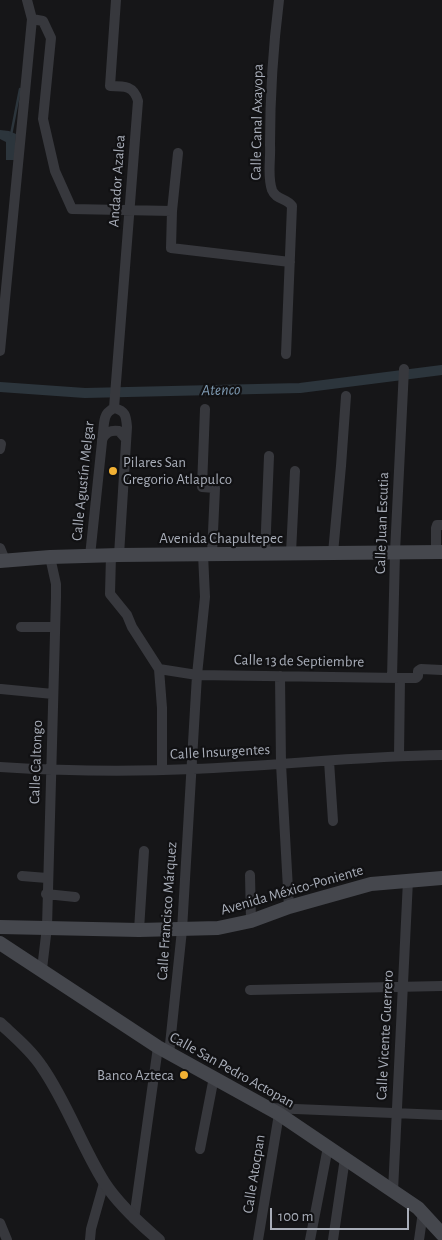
<!DOCTYPE html>
<meta charset="utf-8">
<style>
body{margin:0}
#map{position:relative;width:442px;height:1240px;overflow:hidden;background:#161618;font-family:"Alegreya Sans",sans-serif}
canvas{display:block}
.scale{position:absolute;left:270px;top:1208px;width:139px;height:22px;box-sizing:border-box;border:2px solid #a8adb8;border-top:0;padding-left:6px;font-size:15px;line-height:18px;white-space:nowrap;color:#a8adb8;-webkit-text-stroke:4px #111113;paint-order:stroke}
</style>
<div id="map">
<canvas width="442" height="1240"></canvas>
<div class="scale">100 m</div>
</div>
<script>
const context = document.querySelector('canvas').getContext('2d');
context.lineJoin = 'round';
function fill(path, color) { context.fillStyle = color; context.fill(path, 'evenodd'); }
function stroke(path, color, width, dash) { context.strokeStyle = color; context.lineWidth = width; context.lineCap = dash ? 'butt' : 'round'; context.setLineDash(dash || []); context.stroke(path); }
function drawText(font, color, halo, rows, align = 'center') {
  context.font = font + ' "Alegreya Sans",sans-serif'; context.lineWidth = 4.5; context.setLineDash([]); context.textBaseline = 'middle'; context.strokeStyle = halo; context.fillStyle = color; for (const [text, x, y, turn = 0] of rows) {
    context.save(); context.translate(x, y); context.rotate((+turn || 0) * Math.PI / 180); context.textAlign = isNaN(turn) ? turn : align; if (halo) context.strokeText(text, 0, 0); context.fillText(text, 0, 0); context.restore();
  }
}
fill(new Path2D(`
 M0 130 9 131 16 134 15 160H6V142L0 139Z`), '#2c353c');
stroke(new Path2D(`
 M11 135 20 89`), '#2c353c', 2.5);
stroke(new Path2D(`
 M0 387 85 393 300 388 442 370`), '#2c353c', 10);
stroke(new Path2D(`
 M279 0C273 48 270 96 270 145 271 159 267 176 272 190 276 200 287 198 292 206L286 354
 M32 19 43 21 51 38 43 119 55 171 72 209 172 211
 M178 153 172 211 171 248 290 262
 M0 351 32 19 27 0
 M114 408 138 101C134 86 125 86 110 86L116 0
 M114 408C126 411 126 416 127 427L119 555
 M205 409 202 487 215 488 212 554
 M102 440C106 432 110 430 119 431L126 439
 M0 449 1 444
 M0 548 5 560
 M436 552V528L437 525H442
 M291 553 295 471
 M333 553 341 466 346 396
 M265 554 269 456
 M111 555 110 594 127 615 132 627 159 669 162 708V769
 M90 556 104 423C105 415 107 412 114 408
 M21 627H54
 M159 669 197 675 205 597 203 554
 M280 676 281 764 289 907
 M392 678 395 552 404 369
 M400 678H416L418 676V671L421 669 442 670
 M1 689 53 694
 M329 761 333 821
 M0 767C64 771 129 772 193 769 276 766 359 756 442 755
 M250 875 251 921
 M22 876 47 878
 M46 894 75 897
 M139 930 144 851
 M42 969 47 927 56 597V584L50 557
 M250 990 442 986
 M169 1054 182 930 197 675 400 678 399 756
 M271 1108 442 1115
 M200 1149 214 1077
 M393 1191 408 880
 M134 1219 158 1047
 M0 1223 7 1240
 M90 1240 91 1229 104 1183
 M258 1240 279 1114
 M310 1240 328 1147
 M333 1240 345 1158
 M419 1240 423 1212`), '#37383d', 10);
stroke(new Path2D(`
 M0 1023C15 1037 31 1050 42 1067 67 1103 81 1145 104 1182 118 1204 139 1223 159 1240`), '#37383d', 12);
stroke(new Path2D(`
 M0 561 50 557 119 555 442 552
 M0 927 139 930 218 928 251 921 289 907 371 884 442 878
 M0 943 158 1047 279 1114 418 1208 442 1234`), '#45474d', 14);
for (const [x, y, r, color] of [
 [113,471,5,"#f2b134"],
 [184,1075,5,"#f2b134"]
]) { const dot = new Path2D(); dot.arc(x, y, r, 0, 2 * Math.PI); context.fillStyle = color; context.fill(dot); stroke(dot, '#111113', 2); }
drawText('15px', '#a8adb8', '#111113', [
 ["Calle Canal Axayopa",257,122,-89],
 ["Andador Azalea",117,181,-86],
 ["Calle Agustín Melgar",83,481,-84],
 ["Calle Juan Escutia",382,523,-88],
 ["Avenida Chapultepec",221,538],
 ["Calle 13 de Septiembre",299,661,1],
 ["Calle Insurgentes",220,752,-3],
 ["Calle Caltongo",36,762,-88],
 ["Avenida México-Poniente",292,890,-16],
 ["Calle Francisco Márquez",167,911,-86],
 ["Calle Vicente Guerrero",385,1035,-87],
 ["Calle San Pedro Actopan",232,1070,29],
 ["Calle Atocpan",254,1174,-81]
]);
drawText('15px', '#a8adb8', '#111113', [
 ["Pilares San",123,462],
 ["Gregorio Atlapulco",123,479],
 ["Banco Azteca",174,1075,"right"]
], 'left');
drawText('italic 16px', '#7f9bb3', '#111113', [
 ["Atenco",221,390,-1]
]);
</script>
